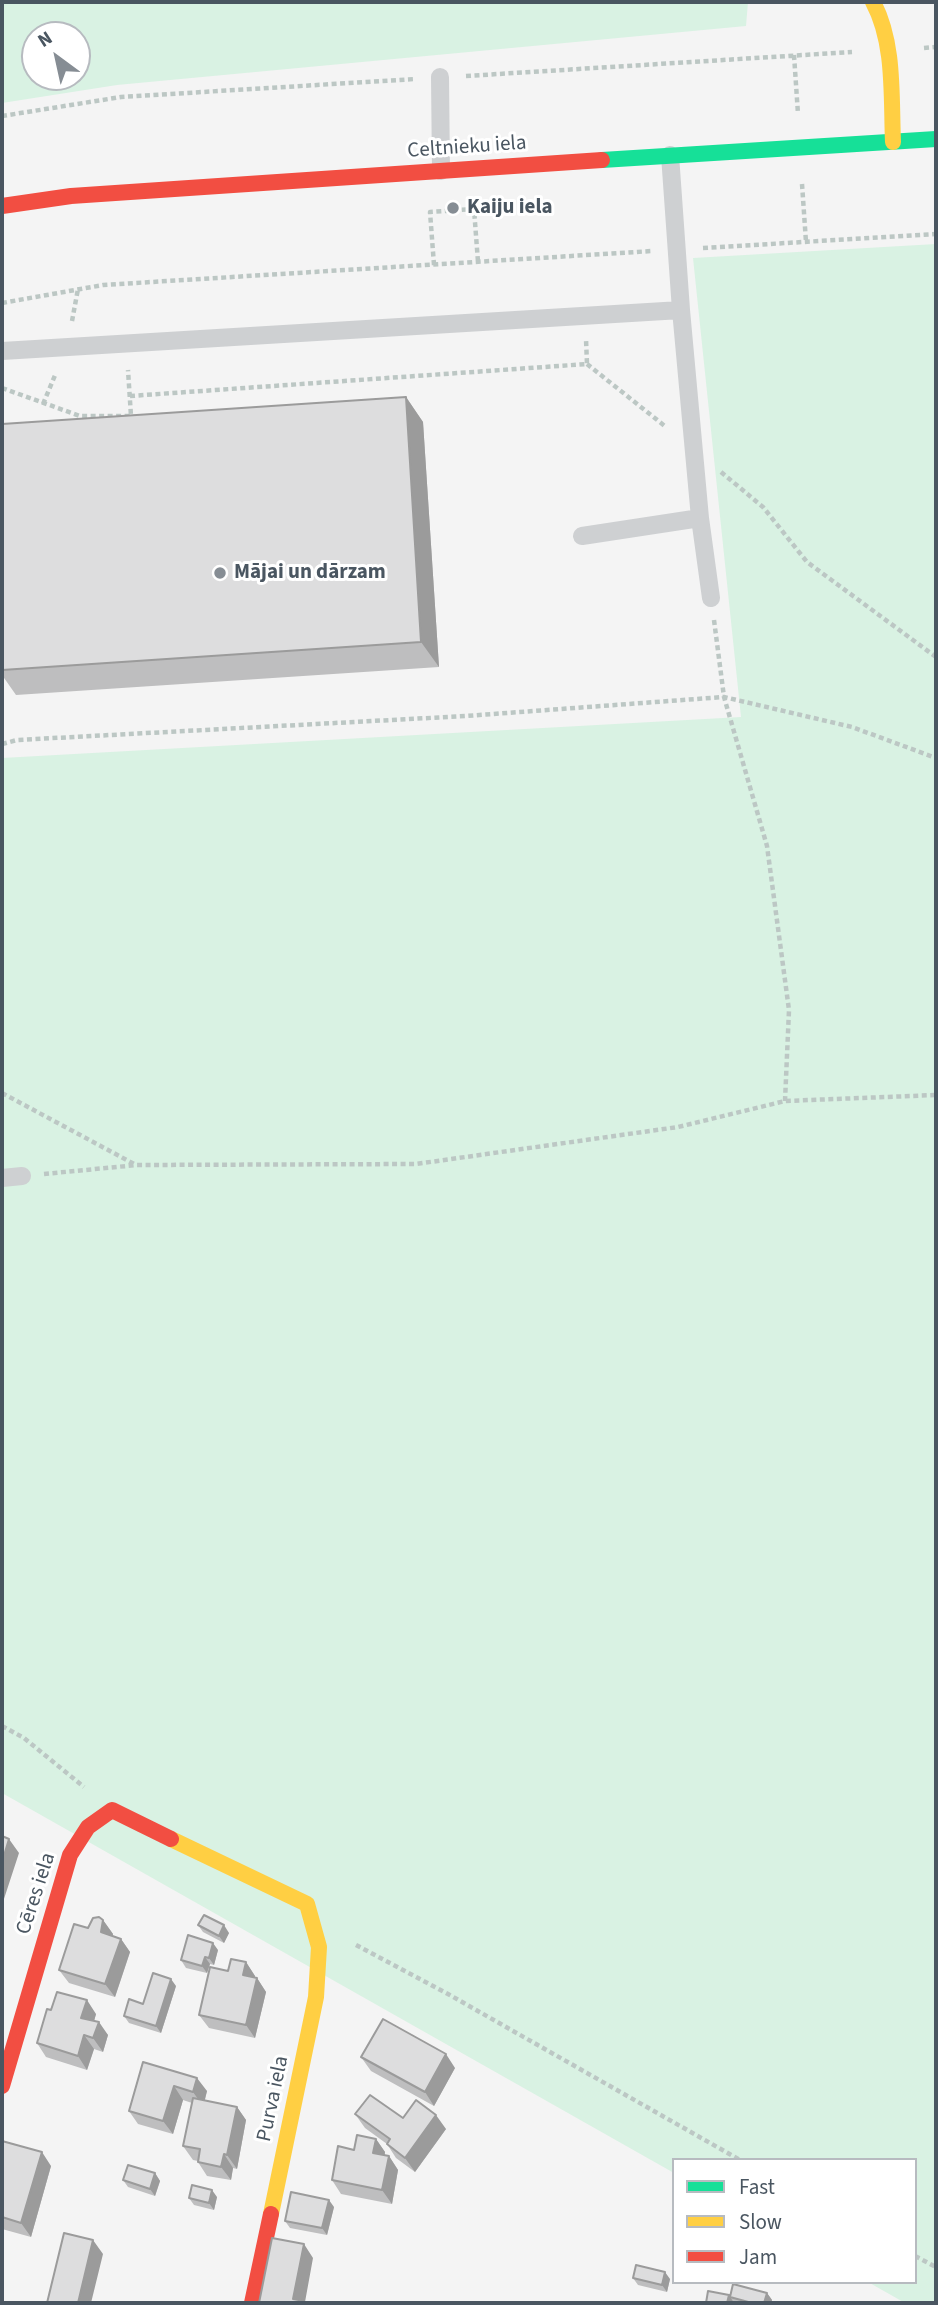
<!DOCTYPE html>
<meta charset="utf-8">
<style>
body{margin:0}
#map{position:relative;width:938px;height:2305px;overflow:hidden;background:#f4f4f4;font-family:"Source Sans 3",sans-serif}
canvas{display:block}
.frame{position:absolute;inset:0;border:4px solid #4a5661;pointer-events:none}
.legend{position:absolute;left:672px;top:2158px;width:245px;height:126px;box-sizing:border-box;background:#fff;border:2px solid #b7bbc0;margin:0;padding:9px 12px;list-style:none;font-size:21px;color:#4a5661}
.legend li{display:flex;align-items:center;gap:14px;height:35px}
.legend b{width:35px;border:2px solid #b7bbc0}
.north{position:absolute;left:21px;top:21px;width:70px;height:70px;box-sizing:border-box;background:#fff;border:2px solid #b7bbc0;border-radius:50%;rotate:327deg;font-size:19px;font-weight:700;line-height:28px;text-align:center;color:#4a5661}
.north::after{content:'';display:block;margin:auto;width:24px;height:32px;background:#868d94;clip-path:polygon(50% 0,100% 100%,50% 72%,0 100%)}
</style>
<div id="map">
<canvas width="938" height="2305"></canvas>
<div class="frame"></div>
<ul class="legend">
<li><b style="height:9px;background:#16e098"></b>Fast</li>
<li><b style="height:9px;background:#ffcf43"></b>Slow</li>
<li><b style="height:9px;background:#f24e42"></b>Jam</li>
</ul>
<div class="north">N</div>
</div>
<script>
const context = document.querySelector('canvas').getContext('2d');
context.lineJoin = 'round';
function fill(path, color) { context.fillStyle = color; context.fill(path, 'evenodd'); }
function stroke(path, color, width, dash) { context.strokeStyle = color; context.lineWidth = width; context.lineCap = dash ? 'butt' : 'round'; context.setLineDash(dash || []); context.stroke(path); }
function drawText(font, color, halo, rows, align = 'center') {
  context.font = font + ' "Source Sans 3",sans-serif'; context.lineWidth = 6; context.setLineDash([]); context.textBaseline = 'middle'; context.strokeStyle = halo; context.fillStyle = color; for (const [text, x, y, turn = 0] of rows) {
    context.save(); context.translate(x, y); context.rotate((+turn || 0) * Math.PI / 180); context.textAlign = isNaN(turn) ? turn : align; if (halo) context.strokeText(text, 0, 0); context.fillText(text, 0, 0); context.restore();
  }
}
fill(new Path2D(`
 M2 2H748L746 26 117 85 2 103ZM35 35H77V77H35Z
 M936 244V2303H905L868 2282H915V2160H674V2173L2 1793V758L741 717 693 258Z`), '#d9f2e3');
stroke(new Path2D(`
 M924 48 936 47
 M794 55 798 114
 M466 76 852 52
 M2 116 121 97 415 79
 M802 184 806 242
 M703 248 936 234
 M434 265 430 212 474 209 478 262
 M2 303 103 285 652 251
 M72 321 78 289
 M587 364 666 427
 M2 388 80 416H131L128 370
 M130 396 587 364 586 339
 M43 404 56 373
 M721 472 763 507 807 562 936 657
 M714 620 724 697 767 846 789 1010 785 1101
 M2 744 17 740 466 716 724 697 852 727 936 758
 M2 1093 136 1165
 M44 1174 137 1165 416 1164 678 1127 785 1101 936 1095
 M2 1726 24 1738 84 1787
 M356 1945 448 1994 740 2160
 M915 2256 936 2267`), '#bcc7c4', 4.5, [5, 3.5]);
stroke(new Path2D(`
 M440 77 441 171
 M2 351 681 310 670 155
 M700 518 711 598
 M582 536 700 518 681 310
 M2 1178 22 1176`), '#ced0d2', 18);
stroke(new Path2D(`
 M602 160 936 139`), '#16e098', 16);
stroke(new Path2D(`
 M873 2C895 43 891 96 893 142
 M171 1839 307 1904 319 1947 316 1997 271 2214`), '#ffcf43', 16);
stroke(new Path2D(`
 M2 206 71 196 602 160
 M2 2086 70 1855 88 1827 112 1810 171 1839
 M252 2303 271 2214`), '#f24e42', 16);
fill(new Path2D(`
 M406 397 423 422 439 667 16 695 2 675V424Z
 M103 1920 113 1934 112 1936 121 1939 130 1952 115 1997 69 1983 59 1970 88 1928Z
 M198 1925 229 1933 224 1943 203 1932Z
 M218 1950 214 1965 210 1964 207 1973 186 1968 181 1960Z
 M246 1962 255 1976V1977L257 1978 266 1992 255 2038 209 2028 199 2015 228 1971Z
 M176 1986 161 2033 129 2023 124 2016 143 2004Z
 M51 2010 96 2014 94 2021 108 2035 103 2052 94 2049 87 2070 46 2057 37 2043Z
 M361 2057 455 2068 434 2106 371 2071Z
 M143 2062 207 2091 205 2100 237 2107 246 2120 237 2169 233 2168 231 2180 207 2176 198 2162V2161L193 2160 183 2146 192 2103 183 2100 173 2134 138 2124 129 2111Z
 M355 2114 403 2118 446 2129 415 2172 396 2158 387 2144 365 2128Z
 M376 2139 385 2152V2156H389L398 2170 392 2204 341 2194 332 2180 354 2150Z
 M2 2141 51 2166 31 2237 2 2229Z
 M155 2173 160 2181 155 2196 128 2187 123 2180Z
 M217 2197 214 2210 194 2205 189 2198Z
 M334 2207 327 2235 290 2228 285 2221Z
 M633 2278 670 2279 667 2292 638 2285Z
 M767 2293 772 2300 771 2303H706L730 2297Z`), '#bebebf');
fill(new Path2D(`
 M406 397 423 422 439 667 421 642Z
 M9 1839 19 1853 2 1905V1862Z
 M103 1920 113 1934 111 1946 101 1932Z
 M224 1925 229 1933 224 1943 219 1936Z
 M121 1939 130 1952 115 1997 105 1984Z
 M213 1943 218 1950 214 1965 209 1958Z
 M205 1957 210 1964 207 1973 202 1966Z
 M246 1962 255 1976 253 1988 243 1975Z
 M257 1978 266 1992 255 2038 246 2025Z
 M171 1979 176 1986 161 2033 156 2026Z
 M87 2000 96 2014 91 2032 81 2018Z
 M99 2022 108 2035 103 2052 93 2038Z
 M84 2035 94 2049 87 2070 78 2056Z
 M446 2054 455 2068 434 2106 425 2092Z
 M197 2078 207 2091 203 2106 193 2092Z
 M174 2086 183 2100 173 2134 163 2121Z
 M237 2107 246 2120 237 2169 227 2155Z
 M436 2115 446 2129 415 2172 405 2158Z
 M376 2139 385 2152 382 2167 373 2153Z
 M42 2152 51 2166 31 2237 21 2223Z
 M224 2154 233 2168 231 2180 221 2167Z
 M389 2156 398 2170 392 2204 382 2190Z
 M155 2173 160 2181 155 2196 150 2189Z
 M212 2190 217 2197 214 2210 209 2203Z
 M329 2200 334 2207 327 2235 322 2228Z
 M93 2240 103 2254 91 2303H78Z
 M304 2244 313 2258 305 2302 306 2303H297L293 2299Z
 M665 2272 670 2279 667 2292 662 2285Z
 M767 2293 772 2300 771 2303H764Z
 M729 2295 734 2303H727Z`), '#9b9b9b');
const building = new Path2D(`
 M406 397 421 642 2 670V424Z
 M2 1836 9 1839 2 1862Z
 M204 1915 224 1925 219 1936 198 1925Z
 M99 1917 103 1920 101 1932 121 1939 105 1984 59 1970 74 1924 88 1928 93 1918Z
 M188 1935 213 1943 209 1958 205 1957 202 1966 181 1960Z
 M231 1959 246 1962 243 1975 257 1978 246 2025 199 2015 210 1967 228 1971Z
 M153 1973 171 1979 156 2026 124 2016 129 1999 143 2004Z
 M57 1992 87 2000 81 2018 99 2022 93 2038 84 2035 78 2056 37 2043 47 2009 51 2010Z
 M383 2019 446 2054 425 2092 361 2057Z
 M143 2062 197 2078 193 2092 174 2086 163 2121 129 2111Z
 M370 2095 403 2118 416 2100 436 2115 405 2158 387 2144 390 2139 355 2114Z
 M193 2098 237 2107 227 2155 224 2154 221 2167 198 2162 200 2149 183 2146Z
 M357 2135 376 2139 373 2153 389 2156 382 2190 332 2180 338 2146 354 2150Z
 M2 2141 42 2152 21 2223 2 2217Z
 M128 2165 155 2173 150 2189 123 2180Z
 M192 2185 212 2190 209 2203 189 2198Z
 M291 2192 329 2200 322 2228 285 2221Z
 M64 2233 93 2240 78 2303H47Z
 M272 2238 304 2244 293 2299 304 2301V2303H259Z
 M636 2265 665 2272 662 2285 633 2278Z
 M733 2284 767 2293 764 2303H752L730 2297Z
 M708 2291 729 2295 727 2303H706Z`);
fill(building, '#ddddde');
stroke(building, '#9b9b9b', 2);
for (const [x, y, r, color] of [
 [453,208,7,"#868d94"],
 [220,573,7,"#868d94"]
]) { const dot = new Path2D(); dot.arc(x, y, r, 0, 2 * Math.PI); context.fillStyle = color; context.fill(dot); stroke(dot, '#fff', 2.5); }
drawText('21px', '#4a5661', '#fff', [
 ["Celtnieku iela",467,148,-4],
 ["Cēres iela",37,1894,-72],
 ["Purva iela",274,2099,-78]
]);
drawText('bold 21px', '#4a5661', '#fff', [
 ["Kaiju iela",467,208],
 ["Mājai un dārzam",234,573]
], 'left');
</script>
